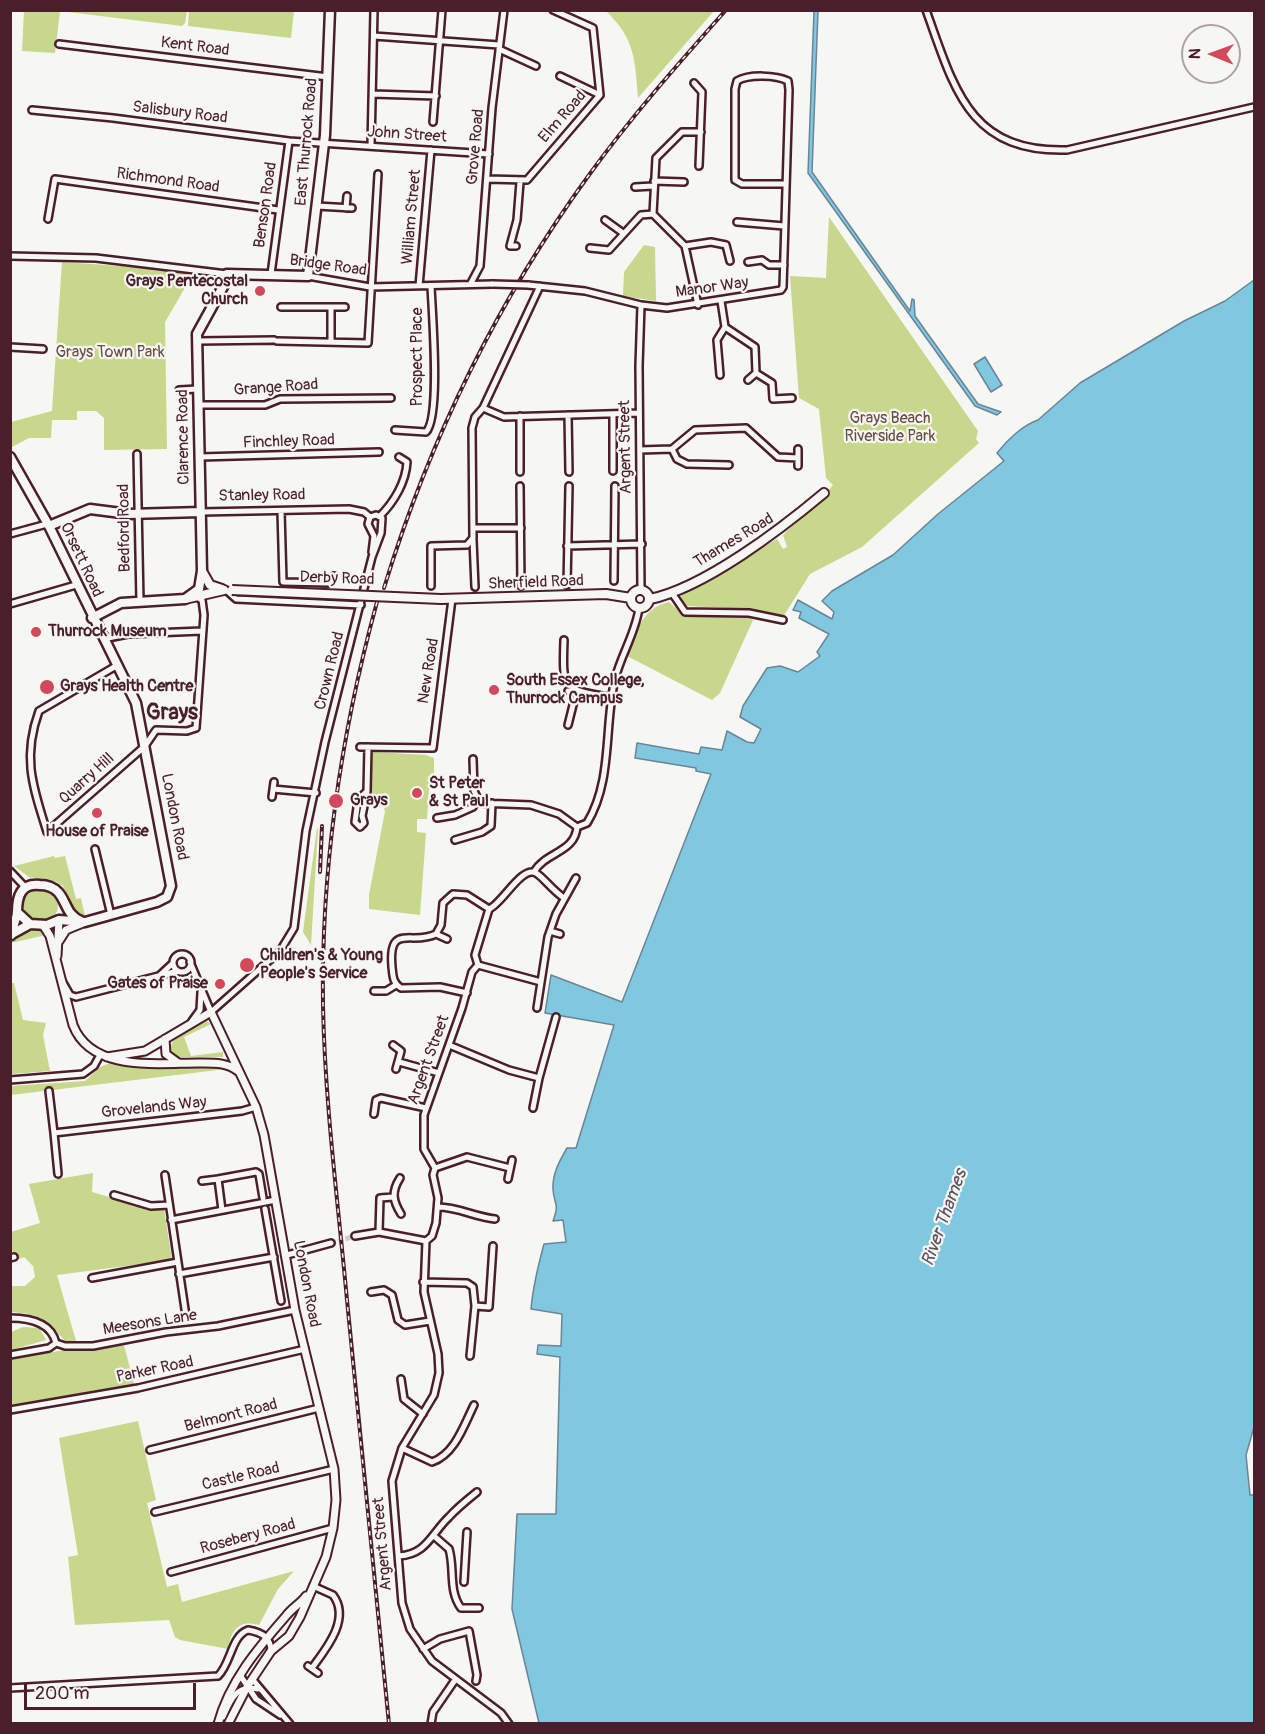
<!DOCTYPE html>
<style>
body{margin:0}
#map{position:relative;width:1265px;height:1734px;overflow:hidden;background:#f6f6f2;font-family:Pangolin,sans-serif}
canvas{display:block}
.frame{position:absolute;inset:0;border:12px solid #4a1f2b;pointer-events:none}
.north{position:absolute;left:1181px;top:24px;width:60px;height:60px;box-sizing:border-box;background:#f6f6f2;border:2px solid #b1a0a2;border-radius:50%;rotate:271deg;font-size:16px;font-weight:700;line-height:24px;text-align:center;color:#4a1f2b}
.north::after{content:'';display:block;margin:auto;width:21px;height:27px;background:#d1495b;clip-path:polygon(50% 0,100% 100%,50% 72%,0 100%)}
.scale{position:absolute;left:24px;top:1683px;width:172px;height:27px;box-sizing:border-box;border:3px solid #4a1f2b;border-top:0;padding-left:8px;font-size:18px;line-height:21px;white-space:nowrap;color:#4a1f2b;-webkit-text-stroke:4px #f6f6f2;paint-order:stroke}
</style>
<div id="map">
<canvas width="1265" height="1734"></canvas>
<div class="frame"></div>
<div class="north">N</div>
<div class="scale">200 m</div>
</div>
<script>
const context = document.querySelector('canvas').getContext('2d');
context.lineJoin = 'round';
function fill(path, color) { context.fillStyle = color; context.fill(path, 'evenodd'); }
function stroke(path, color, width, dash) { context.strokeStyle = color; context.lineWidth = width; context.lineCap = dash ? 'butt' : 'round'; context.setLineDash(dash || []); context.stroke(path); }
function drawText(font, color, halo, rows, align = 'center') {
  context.font = font + ' Pangolin,sans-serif'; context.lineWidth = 4.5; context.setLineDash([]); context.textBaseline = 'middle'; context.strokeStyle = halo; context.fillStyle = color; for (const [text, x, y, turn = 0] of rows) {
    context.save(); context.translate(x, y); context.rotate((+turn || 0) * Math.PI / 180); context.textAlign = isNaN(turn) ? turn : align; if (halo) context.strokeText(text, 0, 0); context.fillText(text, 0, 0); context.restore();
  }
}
fill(new Path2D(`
 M24 11V10L187 11 185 23 182 26 60 11 55 53 22 51Z
 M189 11H294L291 38 188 26Z
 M606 11H714L638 98C635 59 635 39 606 11Z
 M829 217 978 431 976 439 979 443 862 547 810 574 783 617 749 609 686 606 680 601 683 592 777 539 783 549 787 547 783 535 824 495 827 498 830 494 828 491 833 485 826 478 819 409 799 398 790 276 826 278Z
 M644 245 655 247 656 301 623 296 624 272Z
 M62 262 179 270 193 274 165 322 167 449 104 450V418L96 411H77V420H52L51 438H29L12 447 11 422 52 411Z
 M669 602 683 614 748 617 753 620 720 693 712 700 627 656C634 633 644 607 669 602Z
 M372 752 426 755 434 758V773L430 774 427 819H417V832L426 833 420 915 369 909V895L385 811 382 802 372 800Z
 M317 828 318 829 311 945 303 932Z
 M54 856 55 858 65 856 76 899 81 898 85 916 74 912 63 886 57 882 29 877 14 866Z
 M22 905a18 18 0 1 1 36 0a18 18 0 1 1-36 0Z
 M28 928 42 929 46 935 11 943 18 932Z
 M10 983H14L23 1020 46 1023 43 1035 50 1071 11 1074Z
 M205 1020 211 1024 184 1037 191 1056 223 1052V1057H174L170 1048 173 1041Z
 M110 1063 226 1069 11 1095V1086L85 1081 100 1067Z
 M93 1173 92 1192 150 1209H164L172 1260 57 1275 76 1341H65C46 1319 39 1314 11 1312V1286H25L35 1277 33 1266 24 1257 17 1260 11 1249V1232L40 1223 29 1184Z
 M23 1327 39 1328 46 1340 11 1350V1332Z
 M124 1345 134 1384 11 1405V1359L59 1351Z
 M138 1421 156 1500 147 1503 167 1587 178 1584 182 1602 294 1571 278 1589 259 1625C238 1619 231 1631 228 1649L180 1640 175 1637 169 1620 75 1625 68 1557 78 1555 59 1438Z`), '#c7d78b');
const water = new Path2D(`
 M814 11H818L812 172 910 311 912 299 914 300 915 316 978 404 1001 412 997 415 975 406 808 173Z
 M1254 280V1427L1246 1455 1250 1495H1254V1723H539L512 1609 517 1514H556L560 1357 537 1354 538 1345 561 1346 562 1314 531 1309C533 1286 538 1266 544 1244L566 1242 563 1220 553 1221C560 1202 554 1206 553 1189 552 1174 560 1160 567 1148H576L614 1025 545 1013 551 975 622 1002 711 774 696 771V768L635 758 637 743 699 754 701 747 722 750 727 731 747 742 754 743 761 729 740 717 743 706 767 668 780 666 798 672 820 656 817 652 829 634 799 618 801 612 793 610 798 600 832 619 834 612 822 601 832 591 893 555 938 514 1004 461 997 453C1007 440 1023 425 1038 420L1080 383 1184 321 1225 301Z
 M985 357 1002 385 991 392 974 364Z`);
fill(water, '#7fc8e0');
stroke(water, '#6a8498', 1.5);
stroke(new Path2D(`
 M331 1243 355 1236`), '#d4cbca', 5, [5, 2.5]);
const minor = new Path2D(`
 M926 10C954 87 968 153 1067 150L1254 107
 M374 36 499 45
 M59 44 328 77
 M499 49 536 66
 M560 76 600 95
 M694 83 702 92 699 166
 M373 94 436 96
 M32 110 113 118 289 141 489 154
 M433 122 442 10
 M371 146 374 10
 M487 179 527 180 600 95 593 28 553 10
 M654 181 684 182
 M635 187 653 186
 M317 206 352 208
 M346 208 347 196
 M653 214 656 158 682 132H701
 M48 219 55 179 278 210
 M605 220 623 233
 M737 222 784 226
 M516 246H510L517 220 520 182
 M685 246 711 242 726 245 730 261
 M590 248 609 250 641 215 653 214 685 246 698 305
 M10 256 96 258 227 274
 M748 262 762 260 769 265H784
 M271 274 289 141
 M308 276 370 287 493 284
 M471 283 480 266 492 108 504 10
 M528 285 585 291 641 305 667 308 781 290 783 287 789 90 788 81C776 75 749 74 737 81L735 89V180L742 184H786
 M419 286 431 150
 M641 305 639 366 641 590
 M281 307H345
 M331 307V342
 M725 327 755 347 756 373 772 383 773 399 792 398
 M198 341 274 340
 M277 341 368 343 378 174
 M10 347 43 349
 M720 375 717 340 725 327 721 301
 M748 380 756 373
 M179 390 198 389
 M199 405H265L280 399 391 398
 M483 408 504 417 639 413
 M613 414V471
 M568 415 569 472
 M520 416V472
 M395 430 426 432C441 417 432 312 431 286
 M672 449 677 459 687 464 729 465
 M640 450 672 449 695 430 746 428 778 457 798 458
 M137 454 140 602
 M200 457 379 452
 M798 466V449
 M520 486 521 586
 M281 511 283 582 329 583 334 576
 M201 512 349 509 364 512 370 517
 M380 516C394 502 406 482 407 462L399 457
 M370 517 368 524 374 536 372 552
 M474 528H521
 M10 534 47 524
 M473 540 475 587
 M567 546 642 544
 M614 581 615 486
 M567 585 569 486
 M431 586V546L467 545 473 538 472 428 475 417 483 408 540 286
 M226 590 236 599 361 605
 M672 593 685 612 749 613 783 620
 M10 604 76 585
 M103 639 128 634 202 631
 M564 640C562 692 563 688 612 698
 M116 666 39 711C22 758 33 787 47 832L145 746 156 730 187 731 196 728 204 615 202 600 197 597
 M568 691 580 693 574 701 568 725
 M360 747 433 748 452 599
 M473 759 474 791 480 803 531 805 559 814 577 827
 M273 789 316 793
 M272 797 274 782
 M437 818 455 815 473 807 477 798
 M360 827 364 823 362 816 367 791 368 747
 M360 827 355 822 358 800 365 793
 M577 827 587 823C613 781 604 725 615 679 621 655 636 632 639 608
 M455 840 482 832 491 826 492 803
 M95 849 111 915
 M10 871 25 887
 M534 872C545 852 575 853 577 827
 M550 931 560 934
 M436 934 447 939
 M173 963a9 9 0 1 1 18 0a9 9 0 1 1-18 0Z
 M190 962 211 1012 280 951 294 928 306 831 325 742 372 557 381 533 382 518 376 515 370 517
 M478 965 475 955 489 909C502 904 522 865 536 873 543 877 553 891 564 898
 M478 965 541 982
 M159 976 173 963
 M62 981 70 995 76 997 178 971
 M374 991H386L396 985
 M467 993 440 987 401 988C393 983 393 977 392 967 388 922 412 946 436 934L441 925 443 903 453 894 467 895 489 909
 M537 1008 548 937 556 914 576 878
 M192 1021 200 1010 201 992
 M393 1045 401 1051 396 1069
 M449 1045 509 1070 539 1078 556 1017
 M399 1062 439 1073
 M10 1080 83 1074 94 1066 100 1055
 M49 1091 54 1133
 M533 1108 539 1078
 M374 1114 376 1100 381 1098 426 1108
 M435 1168 467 1157 510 1168
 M58 1174 54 1133 242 1111 256 1107
 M165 1175 186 1316
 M400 1178C391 1192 393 1201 401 1214
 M218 1179 256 1172 259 1174 263 1198
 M508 1179 512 1160
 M202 1181 218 1179 222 1210
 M114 1195 151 1206 169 1205
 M438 1207C458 1207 475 1217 495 1219
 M265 1209 281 1301
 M171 1220 276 1200
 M379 1232 380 1198 393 1197
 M355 1236 379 1232 426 1241
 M426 1241 424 1292 438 1354 439 1373 434 1395 402 1448 392 1481 402 1603 410 1629 432 1661 501 1713 509 1724
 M426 1241 432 1236 436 1223 438 1198 433 1175 435 1168 424 1149V1115L462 1008 472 972 478 965
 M287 1255 331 1243
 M10 1258 14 1257
 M179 1274 274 1257
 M92 1278 178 1262
 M423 1282 467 1283 473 1287 475 1306 470 1356
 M371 1292 384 1290 392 1295 398 1320 405 1325 430 1321
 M475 1306 489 1307 493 1246
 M10 1318C29 1318 51 1322 56 1343
 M56 1343 65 1346H93L166 1332 218 1326 295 1310
 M10 1355 49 1348 56 1343
 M401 1379 404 1399 423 1414
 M10 1410 138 1388 305 1349
 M402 1448 432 1462C455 1454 464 1425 474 1405
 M150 1450 319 1408
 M155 1512 334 1469
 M434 1536 449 1549C455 1569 448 1590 461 1608H479
 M399 1556C427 1554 431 1534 449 1517 457 1508 467 1500 477 1492
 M171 1572 333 1528
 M464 1582 467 1532
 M423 1649 440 1639 469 1631 477 1675 476 1681
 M308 1666 318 1673
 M312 1668C326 1649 351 1619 333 1595L313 1586
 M240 1675 256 1699 280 1715
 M253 1680 290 1724
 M10 1688 218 1676C231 1664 231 1636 248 1630 261 1632 271 1637 271 1651
 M223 1717C231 1699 236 1685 258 1689
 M431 1724 433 1712 455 1680`);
const tertiary = new Path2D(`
 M43 925 50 936 73 1025C91 1072 157 1063 198 1063 213 1063 226 1062 238 1071
 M59 941 66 930 83 923
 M57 956 59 920
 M165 1039 166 1054 177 1062
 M107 1057 145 1051 211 1012 256 1107 264 1135 295 1310 334 1469 336 1500 333 1528 326 1557 300 1617 289 1636 271 1651 247 1687 228 1724
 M218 1724C229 1682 258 1648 286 1616 292 1608 300 1604 306 1596`);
const secondary = new Path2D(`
 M202 571 210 585 222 589
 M631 599a9 9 0 1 1 18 0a9 9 0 1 1-18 0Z
 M185 599 224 590
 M441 599 606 594 631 598
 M650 599C704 588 781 529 824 493`);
const primary = new Path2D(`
 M10 457 49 526 136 703 171 886 167 897 157 902 85 922 59 920 47 925 30 924 17 912
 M49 526 90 509 129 514 201 512
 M92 618 121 603 185 599 199 589 202 571 197 334 225 283 227 274 308 276 325 135 330 10
 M10 935 30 924
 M11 935C12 927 17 919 17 912 17 896 21 883 40 885 47 885 53 887 58 892 67 902 66 915 81 921`);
stroke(minor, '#4a1f2b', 10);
stroke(tertiary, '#4a1f2b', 11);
stroke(secondary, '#4a1f2b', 12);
stroke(primary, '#4a1f2b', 13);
stroke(minor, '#f6f6f2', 5);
stroke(tertiary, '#f6f6f2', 7);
stroke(secondary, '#f6f6f2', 8);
stroke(primary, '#f6f6f2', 8);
const rail = new Path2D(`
 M384 588C429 441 498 300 589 175 631 117 678 64 726 10
 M377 602C341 733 321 869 323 1006 325 1104 338 1202 347 1300 360 1441 375 1582 389 1724
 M320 872 322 826`);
stroke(rail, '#4a1f2b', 4);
stroke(rail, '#f6f6f2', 1.5, [4.5]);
const minorBridge = new Path2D(`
 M493 284 528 285`);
const secondaryBridge = new Path2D(`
 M232 590 441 599`);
stroke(minorBridge, '#4a1f2b', 10, []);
stroke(secondaryBridge, '#4a1f2b', 12, []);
stroke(minorBridge, '#f6f6f2', 5);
stroke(secondaryBridge, '#f6f6f2', 8);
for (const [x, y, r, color] of [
 [260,291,6,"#d1495b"],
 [36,632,6,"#d1495b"],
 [47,687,8,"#d1495b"],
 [494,690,6,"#d1495b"],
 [417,793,6,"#d1495b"],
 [336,801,8,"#d1495b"],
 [97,813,6,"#d1495b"],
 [247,965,8,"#d1495b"],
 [220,984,6,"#d1495b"]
]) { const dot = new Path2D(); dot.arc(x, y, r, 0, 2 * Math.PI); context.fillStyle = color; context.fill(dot); stroke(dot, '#f6f6f2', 2); }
drawText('16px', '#4a1f2b', '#f6f6f2', [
 ["Kent Road",195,47,7],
 ["Salisbury Road",180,113,7],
 ["Elm Road",563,117,-49],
 ["John Street",407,135,4],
 ["East Thurrock Road",307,142,-85],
 ["Grove Road",476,147,-85],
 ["Richmond Road",168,181,8],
 ["Benson Road",266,205,-82],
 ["William Street",412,217,-85],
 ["Bridge Road",328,266,8],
 ["Manor Way",712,288,-8],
 ["Prospect Place",418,357,-90],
 ["Grange Road",276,388,-4],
 ["Clarence Road",184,437,-91],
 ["Finchley Road",289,442,-2],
 ["Argent Street",626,447,-91],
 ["Stanley Road",262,496,-1],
 ["Bedford Road",125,528,-91],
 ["Thames Road",734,541,-31],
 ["Orsett Road",81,560,65],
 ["Derby Road",337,579,2],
 ["Sherfield Road",536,583,-2],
 ["Crown Road",330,671,-76],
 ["New Road",429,671,-81],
 ["Quarry Hill",87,779,-42],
 ["London Road",174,817,79],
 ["Argent Street",429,1060,-70],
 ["Grovelands Way",154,1108,-6],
 ["London Road",306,1284,79],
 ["Meesons Lane",150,1323,-9],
 ["Parker Road",155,1370,-12],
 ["Belmont Road",231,1416,-14],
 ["Castle Road",241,1477,-13],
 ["Rosebery Road",248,1537,-15],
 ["Argent Street",383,1544,-95]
]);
drawText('bold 16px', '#4a1f2b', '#f6f6f2', [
 ["Grays Pentecostal",248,282,"right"],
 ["Church",248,300,"right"],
 ["Thurrock Museum",48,632],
 ["South Essex College,",506,681],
 ["Thurrock Campus",506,699],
 ["Grays Health Centre",60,687],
 ["St Peter",429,784],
 ["& St Paul",429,802],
 ["Grays",350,801],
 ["House of Praise",97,832,"center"],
 ["Children's & Young",260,956],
 ["People's Service",260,974],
 ["Gates of Praise",208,984,"right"]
], 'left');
drawText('16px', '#694d43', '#f6f6f2', [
 ["Grays Town Park",110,353],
 ["Grays Beach",890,419],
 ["Riverside Park",890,437]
]);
drawText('italic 18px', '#5a5261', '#f6f6f2', [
 ["River Thames",945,1218,-70]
]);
drawText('bold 22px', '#4a1f2b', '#f6f6f2', [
 ["Grays",172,713]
]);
</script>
